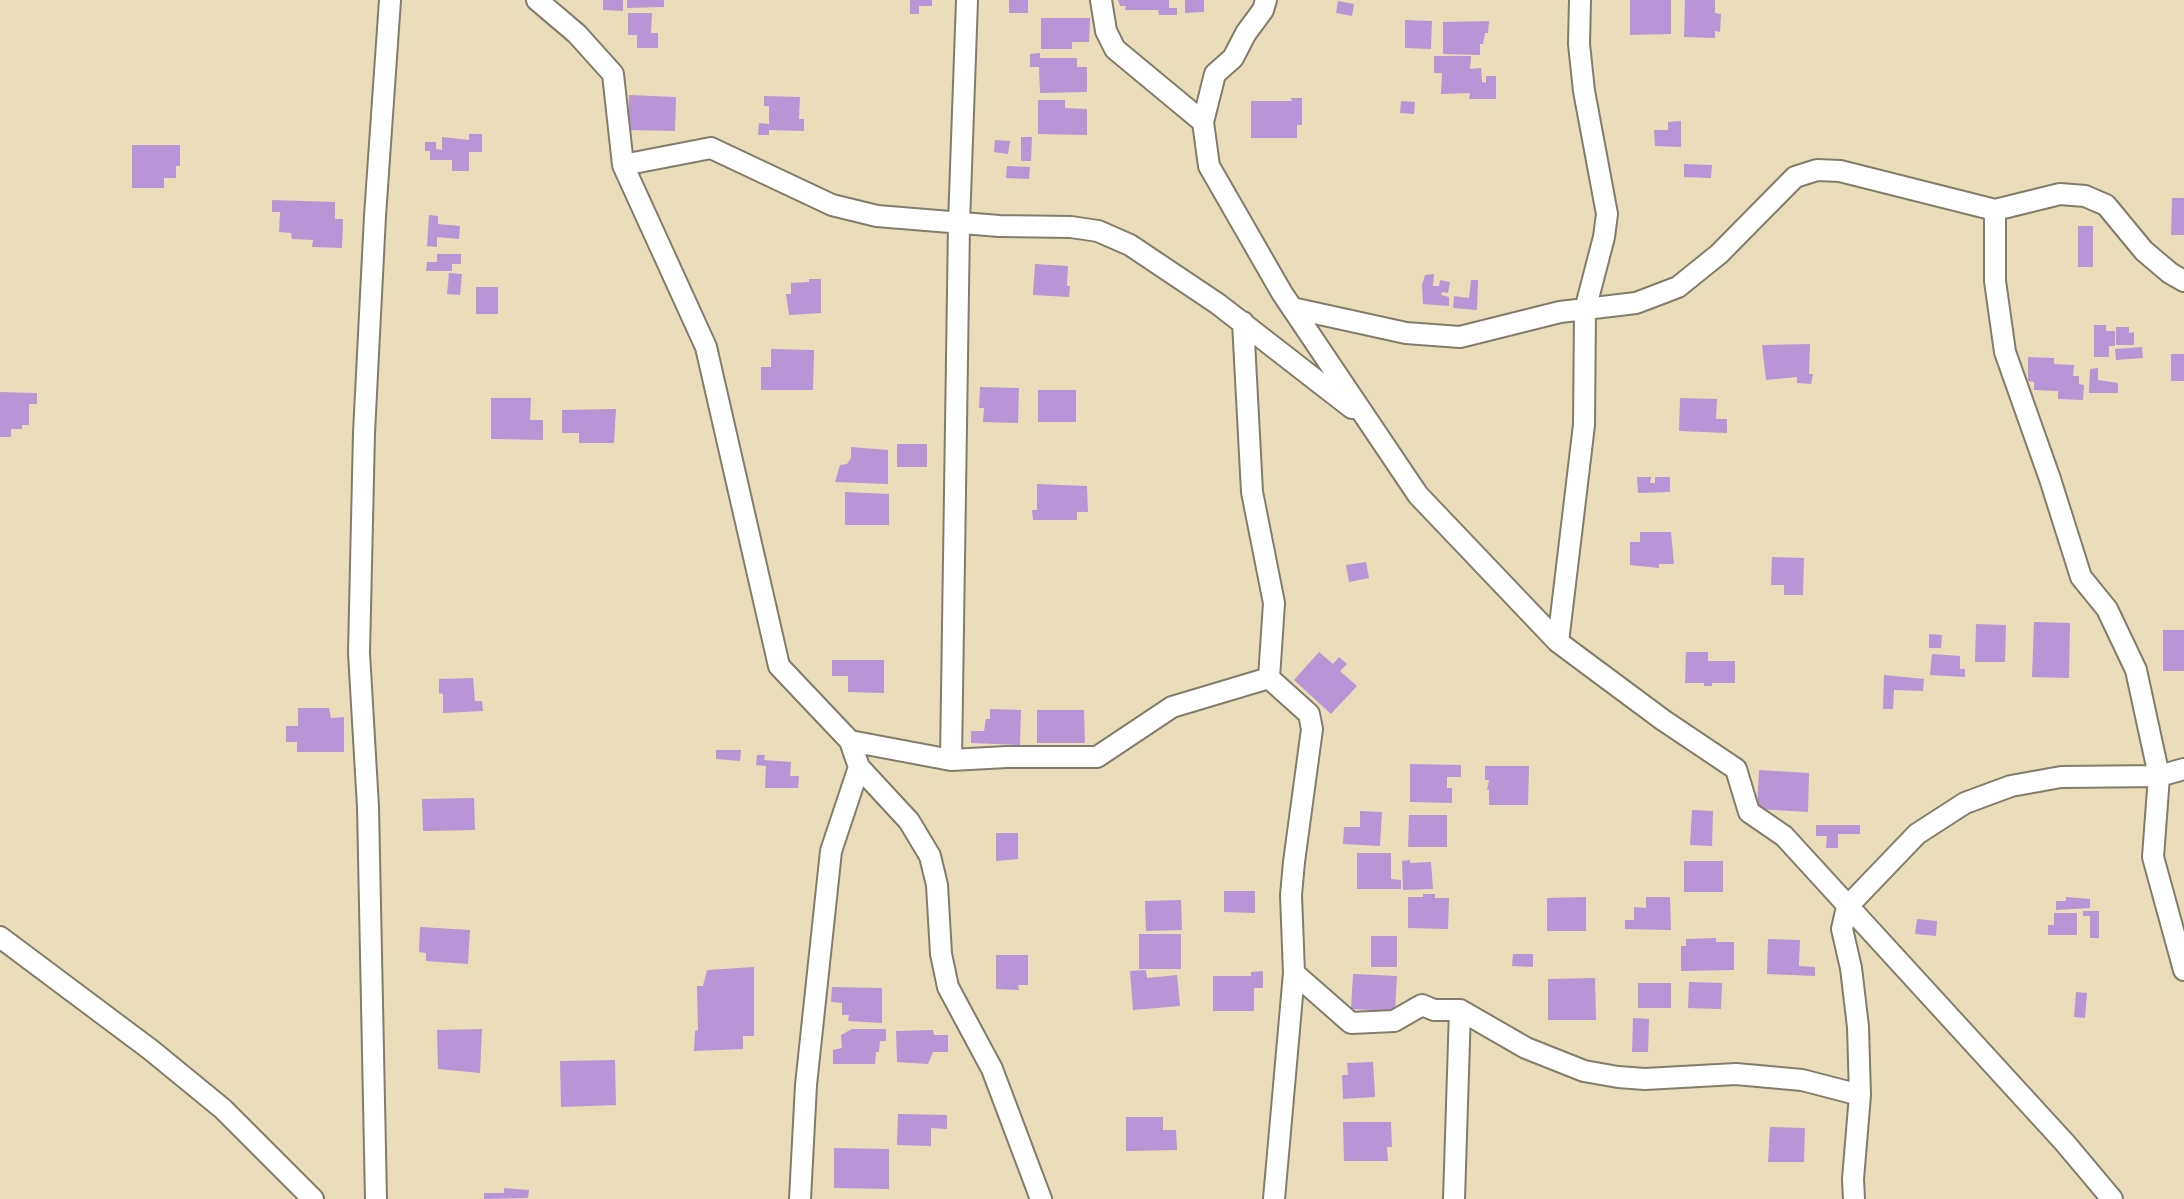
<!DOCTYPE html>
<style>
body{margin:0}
canvas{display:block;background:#e9deb9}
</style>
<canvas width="2184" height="1199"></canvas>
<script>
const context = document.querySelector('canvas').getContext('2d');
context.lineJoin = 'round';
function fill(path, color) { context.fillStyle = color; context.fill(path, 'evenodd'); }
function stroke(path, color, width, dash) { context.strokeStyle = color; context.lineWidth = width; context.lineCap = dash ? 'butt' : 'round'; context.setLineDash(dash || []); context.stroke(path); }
fill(new Path2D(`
 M603 0H623V11L603 10Z
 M627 0H664V7L627 8Z
 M910 0H932V6H919V14H910Z
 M1009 0H1028V13H1009Z
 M1118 0H1169V8H1177V15H1159L1158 10H1125L1126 6H1120Z
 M1185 0H1204V12L1185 13Z
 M1630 0H1671V34L1630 35Z
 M1685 0H1715V13L1721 14 1720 32 1715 31V38L1684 37Z
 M1338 1 1354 4 1352 16 1336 13Z
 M628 13H652L651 33H658V48H637V35H628Z
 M1041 18H1090L1089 42H1072V49H1041Z
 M1405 20 1432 21 1431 49 1405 48Z
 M1489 21 1488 33H1485L1483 44H1480V55L1443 54V22Z
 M1040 53V58H1077V67H1087V92L1040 93 1039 67H1030V54Z
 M1434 56H1471L1470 69 1481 68 1482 82 1486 83V76H1496V99H1469L1470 93 1441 94 1442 73H1434Z
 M629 95 676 97 675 131 628 130Z
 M764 96 800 97 799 119H804V131L769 130V135H758L759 123 769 124V106H764Z
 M1291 98H1302V125H1297V138H1251V101H1292Z
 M1038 100H1065V108L1087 109V135L1038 134Z
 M1401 101 1415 102 1414 114 1400 113Z
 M1681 121V147L1655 146 1654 130H1668V122Z
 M469 134H482V152H469V171H452V160H430V151H425V142H436V149L442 150V137L469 140Z
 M1021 137H1032L1031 161H1021Z
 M995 140 1010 141 1008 154 994 152Z
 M132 145H180V166H176V178H164V188H132Z
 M1684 164 1712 165 1711 178 1684 177Z
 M1007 166 1030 167 1029 179 1006 178Z
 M2172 198H2184V235H2171Z
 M272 200 335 202V219H343L342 248 312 247 313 240 292 239 291 233 279 232 280 212H272Z
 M429 215 438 216V224L460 226 459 239 437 237V247L427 246Z
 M2078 226H2093V267H2078Z
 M437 254H461V264H452V271H426L427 262H437Z
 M1035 264 1068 266 1067 286H1070L1069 297 1033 295Z
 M449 273 462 274 460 295 447 294Z
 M1434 274 1433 286H1439L1440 280 1450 282 1448 293 1442 292 1441 295 1449 297V306L1423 304 1422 285 1425 275Z
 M809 279H821V313L789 315 786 294H791V283L809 282Z
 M1471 280H1478L1477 310 1453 308 1454 296 1469 298Z
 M476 287H498V314H476Z
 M2094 325H2106V331H2115V346H2109V357H2094Z
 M2116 327H2129V333L2134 332V345H2116Z
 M1810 344 1809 374H1813L1811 384 1797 383V377L1766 380 1762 345Z
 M2142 347 2143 358 2116 360 2115 349Z
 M771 349 814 350 813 390H761V367H771Z
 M2171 354H2184V381H2171Z
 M2028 357 2054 358V364L2074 365 2073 376H2079V384L2084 385 2083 400 2058 399V391L2034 390V382L2028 381Z
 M2098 368V380L2118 383V393H2089L2090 369Z
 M980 387 1019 388 1018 423 983 422 984 408H979Z
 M1038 390H1076V422H1038Z
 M0 392 37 393V404H29V425H22V429H11V437H0Z
 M491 398H531L530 420H543V440L491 439Z
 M1680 398 1717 399 1716 419H1727V433L1679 431Z
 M616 409 614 443H579V433H562V410Z
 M897 444H927V467H897Z
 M851 447 888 450V484L835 482 840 465 847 464 851 458Z
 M1637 477H1651L1650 483H1655V477H1670V492L1638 493Z
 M1037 484 1087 486 1088 512H1077V520H1033L1032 510H1037Z
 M845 492 889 494V525H845Z
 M1640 532H1671L1674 564H1659V568L1630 565V542H1640Z
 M1772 557 1804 558 1803 595H1784V585H1771Z
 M1366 562 1369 578 1349 582 1346 565Z
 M2034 622 2070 623 2069 678 2032 677Z
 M1976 624 2006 625 2005 662H1975Z
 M2163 630H2184V671H2163Z
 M1929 634 1942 635 1941 648H1929Z
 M1319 652 1333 664 1339 657 1347 664 1340 671 1357 686 1331 714 1294 680Z
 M1686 652H1708V661H1735V683H1712V686H1704V683H1685Z
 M1932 654 1960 656V669H1965V677L1930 675Z
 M832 660H884V693L848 692V676H832Z
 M1884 675 1924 679 1923 691 1894 690 1893 709H1883Z
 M473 678 475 701H482L483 711 443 713V694L439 693V679Z
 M298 708H329L331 718 344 717V752H297V742H286V726H298Z
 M990 709 1021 710 1020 745 971 743V731H984L986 719H990Z
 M1037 710H1084L1085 743H1037Z
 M716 750H741L740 761 716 759Z
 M757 755H765L764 760 791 762 790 776H799L798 788H765L766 766 756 765Z
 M1410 764 1461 765V777H1447V788H1452V803L1410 802Z
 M1485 766H1529L1528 805H1489V790H1487L1489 780H1485Z
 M1759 770 1809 773 1808 812 1757 809Z
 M474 798 475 830 423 831 422 799Z
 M1692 810 1713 811 1712 846 1690 845Z
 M1360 811 1382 812 1380 846 1343 844 1344 827H1360Z
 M1409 815H1447V847H1408Z
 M1816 825H1860V834H1838V848H1826L1827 836H1816Z
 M996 833H1018V859L996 861Z
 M1357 853H1391V879L1401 880V889H1357Z
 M1410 860V863L1431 862 1433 889 1403 890 1402 861Z
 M1684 861H1723V892H1684Z
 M1224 891H1255V913L1224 912Z
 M1423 894H1435V898H1449L1448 929 1408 928V897H1423Z
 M1586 897V931H1547V898Z
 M1646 897H1670L1671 930 1625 929V920H1634V907L1646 908Z
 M2066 897 2090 899V908L2056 910V901H2066Z
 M1181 900 1182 930 1146 931 1145 901Z
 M2083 911H2099V938H2090V916H2083Z
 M2054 913H2077V935H2048V925H2054Z
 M1917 919 1937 921 1936 936 1915 934Z
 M420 927 470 930 468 964 426 961V953L419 952Z
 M1139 934H1181V969H1139Z
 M1371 936H1397V967H1371Z
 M1716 938V942H1734V970L1681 971V946H1686V939Z
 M1768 939 1800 940 1799 966 1815 967V976L1767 974Z
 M1513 954H1533V967L1512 966Z
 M996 955H1028V985H1018L1019 990 996 989Z
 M754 967V1036H743V1049L694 1051 695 1031 698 1030 697 986H703L707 970Z
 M1146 970 1147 978 1177 975 1180 1006 1133 1010 1130 971Z
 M1263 971V988H1254V1011H1213V976H1251V972Z
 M1353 974 1397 976 1395 1011 1351 1009Z
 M1595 978 1596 1020H1548V979Z
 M1689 982 1722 983 1721 1009 1688 1008Z
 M1638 983H1671V1008H1638Z
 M832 987 882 988V1023L848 1021 849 1015H842V1003L831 1002Z
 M2076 992 2087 993 2085 1018 2074 1017Z
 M1633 1018 1649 1019 1648 1052H1632Z
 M482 1029 480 1073 438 1069 437 1030Z
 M852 1029H886V1041H880L879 1052H876L875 1064H833V1050L842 1048 841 1035Z
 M933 1030 934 1035H948V1052H933L928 1064 897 1062 896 1031Z
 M615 1060 616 1105 561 1107 560 1061Z
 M1373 1062 1375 1097 1343 1099 1342 1075H1348L1347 1063Z
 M898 1114 947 1115V1129L931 1128V1146L897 1145Z
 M1126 1117H1163V1130H1176L1177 1150 1126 1151Z
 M1343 1122H1391L1392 1147H1387L1388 1161H1344Z
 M1770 1127 1805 1128 1804 1162H1768Z
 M834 1148 889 1149V1189L834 1188Z
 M504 1188 529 1190 528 1198 484 1199V1193H504Z`), '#b795d7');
const minor = new Path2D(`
 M537 0 577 34 613 74 623 165 711 148 832 205 877 216 999 226 1071 227 1098 231 1130 245 1218 304 1352 408
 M1101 0 1106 31 1115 49 1203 122
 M1266 0 1263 10 1246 33 1233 58 1215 74 1203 122 1209 166 1282 293 1418 495 1558 642 1663 720 1736 769 1749 812 1784 836 2065 1143 2112 1199
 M623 165 706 347 779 666 850 741 859 767 909 821 930 856 937 885 941 954 948 987 992 1069 1041 1199
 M1995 210V281L2005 352 2050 479 2081 577 2107 609 2136 670 2159 776 2153 857 2184 970
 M1292 308 1406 333 1460 337 1560 312 1636 303 1678 287 1719 254 1795 177 1817 170 1840 171 1995 210 2060 194 2085 196 2106 205 2144 251 2170 273 2184 281
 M1243 322 1252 492 1274 603 1269 678 1309 714 1312 729 1294 862 1291 895 1294 973 1274 1199
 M1558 642 1584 425 1585 310 1604 237 1607 214 1584 91 1579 44 1580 0
 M850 741 951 760 1007 757H1097L1172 707 1269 678
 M951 760 959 224 967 0
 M0 937 151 1050 223 1109 313 1199
 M1294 973 1351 1023 1394 1021 1422 1005 1434 1010H1460L1526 1048 1584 1071 1618 1077 1645 1079 1736 1074 1802 1080 1860 1095
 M376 1199 368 807 359 653 364 433 375 216 390 0
 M800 1199 806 1085 831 851 859 767
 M1454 1199 1460 1010
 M1854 1199 1853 1179 1860 1095 1858 1027 1851 968 1842 929 1847 907 1917 834 1965 803 2011 786 2061 777 2159 776 2184 769`);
stroke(minor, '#827d6a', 24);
stroke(minor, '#fff', 20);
</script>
